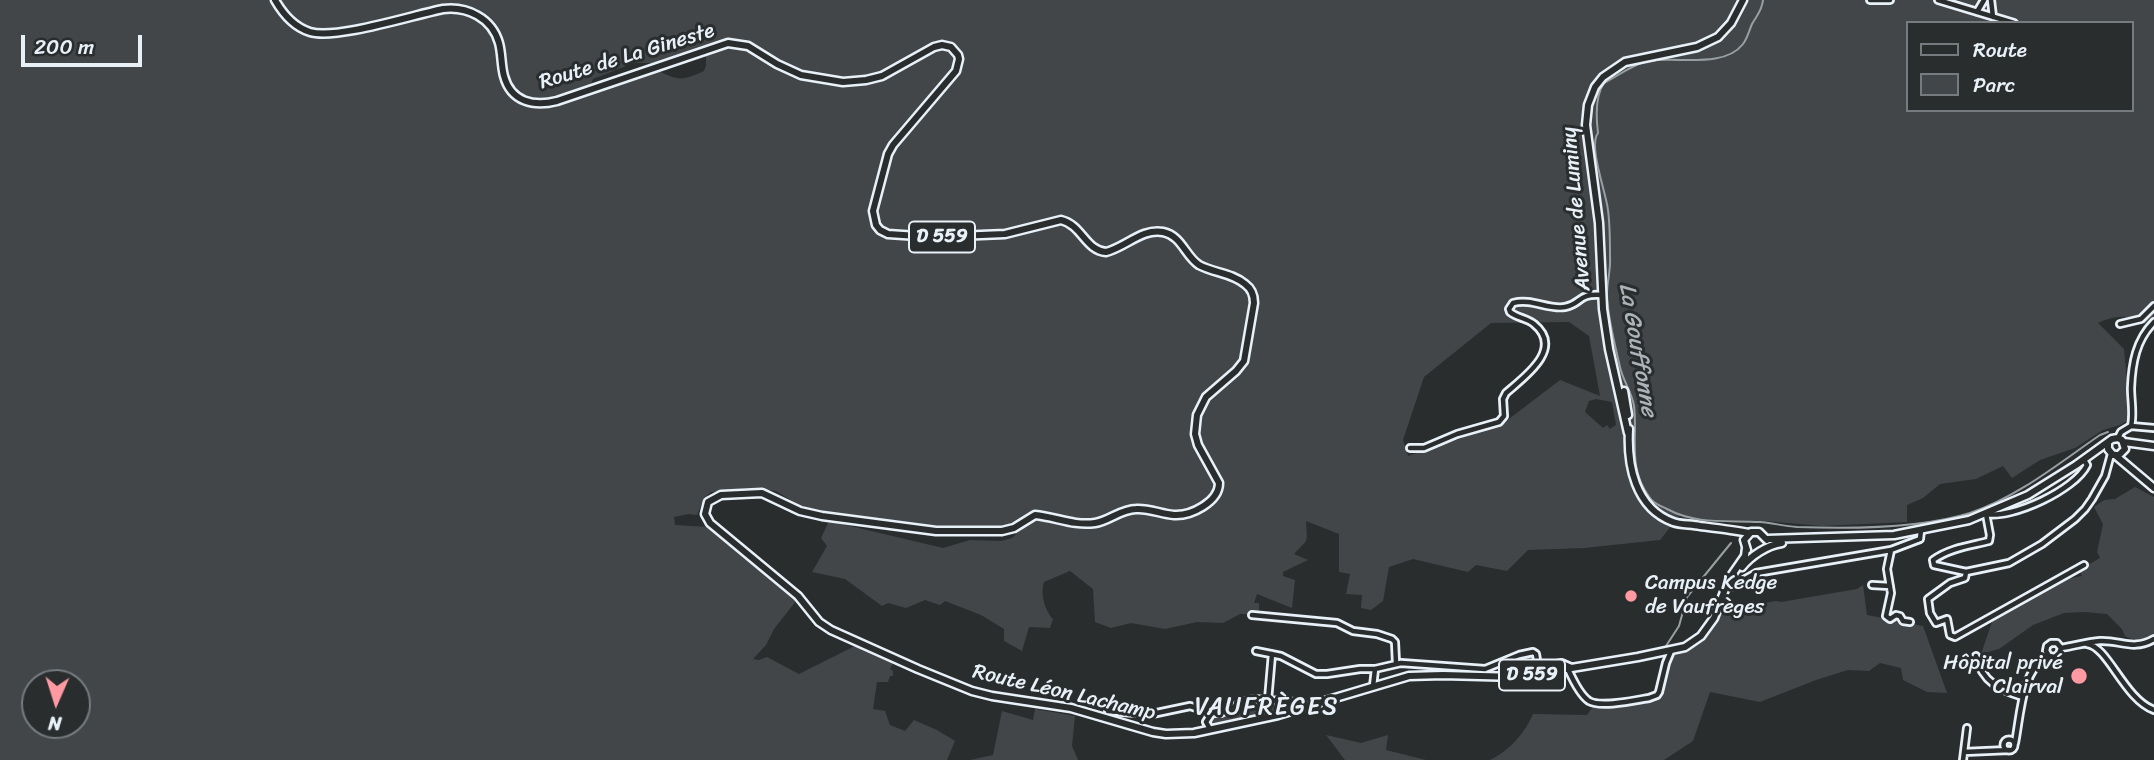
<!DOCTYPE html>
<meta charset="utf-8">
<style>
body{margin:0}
#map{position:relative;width:2154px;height:760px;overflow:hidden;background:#2a2d2e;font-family:Sriracha,sans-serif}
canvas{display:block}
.legend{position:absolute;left:1906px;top:21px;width:228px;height:91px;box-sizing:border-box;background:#2a2d2e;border:2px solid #767b7f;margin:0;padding:9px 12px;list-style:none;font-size:21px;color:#e8f1f8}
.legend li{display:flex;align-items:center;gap:14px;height:35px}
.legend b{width:35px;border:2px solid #767b7f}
.north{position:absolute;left:21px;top:669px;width:70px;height:70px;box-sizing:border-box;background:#2a2d2e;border:2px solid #767b7f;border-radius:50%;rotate:183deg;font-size:19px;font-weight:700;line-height:28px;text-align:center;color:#e8f1f8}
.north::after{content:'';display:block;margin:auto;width:24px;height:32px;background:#ff9aa2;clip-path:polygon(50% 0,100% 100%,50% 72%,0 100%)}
.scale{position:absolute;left:21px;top:35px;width:121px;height:32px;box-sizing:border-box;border:4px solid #e8f1f8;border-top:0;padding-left:9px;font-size:21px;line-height:24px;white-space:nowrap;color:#e8f1f8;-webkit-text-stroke:5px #2a2d2e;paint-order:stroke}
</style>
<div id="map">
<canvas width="2154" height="760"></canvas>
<ul class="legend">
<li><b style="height:9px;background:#2a2d2e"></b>Route</li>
<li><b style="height:19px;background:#424648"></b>Parc</li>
</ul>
<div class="north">N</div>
<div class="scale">200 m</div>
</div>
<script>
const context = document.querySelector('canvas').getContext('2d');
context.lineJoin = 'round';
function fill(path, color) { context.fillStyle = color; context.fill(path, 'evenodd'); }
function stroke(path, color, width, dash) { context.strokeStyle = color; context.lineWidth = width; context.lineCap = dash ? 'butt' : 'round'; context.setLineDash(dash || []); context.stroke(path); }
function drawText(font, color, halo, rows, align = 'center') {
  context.font = font + ' Sriracha,sans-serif'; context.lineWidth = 6; context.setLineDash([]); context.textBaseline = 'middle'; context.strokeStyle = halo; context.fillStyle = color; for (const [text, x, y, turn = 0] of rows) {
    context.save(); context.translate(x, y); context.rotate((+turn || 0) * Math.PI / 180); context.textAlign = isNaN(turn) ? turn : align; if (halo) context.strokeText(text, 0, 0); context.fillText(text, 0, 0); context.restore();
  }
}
fill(new Path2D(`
 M0 0H271C278 10 284 21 295 28 325 47 385 25 419 18 431 15 443 11 455 11 521 15 477 103 536 107 553 109 571 100 587 94 610 86 634 78 657 70 678 81 682 81 704 71L706 65V53C718 49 730 44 743 47 755 51 764 61 775 67 801 83 839 90 868 83 893 78 914 62 935 50L942 49 949 50 956 60 953 69 890 143 885 153 869 211 873 226 881 235 888 238 933 241 1005 237 1061 223C1080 229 1083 252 1101 255 1125 258 1141 228 1166 237 1182 243 1185 262 1200 269 1214 275 1233 277 1244 287 1247 290 1249 293 1250 296 1253 307 1245 355 1238 364 1219 388 1195 388 1192 425 1191 449 1206 465 1215 484 1216 500 1189 513 1174 512 1162 511 1150 505 1137 505 1120 505 1108 518 1091 520 1071 522 1053 513 1033 511L1003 527 947 528 819 511 800 506 776 491 752 488 711 492 704 498 697 515 688 514 674 517 675 525 708 527 796 601 774 629 766 645 753 659 759 660 767 657 799 674 857 645 893 663 890 669 893 671V676H890L888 682H877L873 709 885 711 890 725 905 731 914 720 937 730 955 741 947 760H0ZM35 683H77V725H35Z
 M278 0H2154V332C2150 329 2145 323 2140 320 2128 314 2109 317 2098 323L2124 349 2130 414 2127 421 2120 425 2103 430 2075 448 2040 460 2012 478 2003 466 1976 479 1940 484 1923 498 1907 505V522L1822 526 1765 521H1709L1680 515 1660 540 1584 548 1528 550 1507 571 1476 565 1468 572 1413 559 1389 567 1383 601 1371 610 1361 608 1362 595 1346 594 1350 574 1339 572V534L1306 521C1307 544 1310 537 1294 554L1308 560 1283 572V576L1295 580 1292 608 1257 594 1254 603H1259V614H1240L1223 623 1197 622 1165 629 1131 623 1111 628 1095 622 1093 589 1070 571 1044 582C1040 593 1045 611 1053 619L1050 628 1029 627 1022 651 1004 641V629L981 615 945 601 940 605 925 600 906 608 888 603 882 606 845 579 812 572 827 546 821 538 829 521 943 548 970 540 1001 541 1012 538 1031 520 1035 519 1067 527 1093 528 1127 514 1141 512 1174 518 1205 507 1219 496C1227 473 1189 449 1199 415 1207 390 1232 382 1245 363 1251 354 1257 316 1257 304 1256 299 1254 293 1253 288L1198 261 1185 243 1164 230C1152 234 1113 250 1103 249 1081 246 1083 213 1052 219 1038 222 1025 229 1011 231 992 233 890 239 880 226 869 212 886 171 890 155L895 147C909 130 958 82 961 64 963 53 956 47 947 43 885 72 852 95 783 65 767 58 755 41 736 41 719 40 673 59 654 66L651 63H634L593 79 589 88C573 93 553 104 537 101 479 93 528 0 442 6 412 13 335 37 309 29 294 24 286 12 278 0ZM1907 23H2131V110H1907ZM1569 322 1589 336 1600 396 1560 380 1501 425 1408 456 1403 440 1424 377 1491 323ZM1596 399 1612 402 1616 425 1610 429 1607 425 1603 428 1585 412 1589 401Z
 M2135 487 2154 497V634C2142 640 2137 642 2125 636L2122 629 2107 614 2085 612 2064 613 2033 625 1999 649 1981 654 1994 616 1996 619 2067 579 2082 576 2079 570 2100 558 2097 552 2103 524 2094 507 2104 500 2115 499Z
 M1863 585 1867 615 1923 626 1947 693 1927 692 1903 680 1901 668 1880 663 1869 671 1848 670 1816 680 1760 702 1710 692 1693 741 1664 760H1490C1509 751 1525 733 1533 714L1587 715 1594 705C1605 707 1654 704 1660 695 1668 684 1666 668 1672 656 1709 644 1711 634 1725 600L1728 609 1776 601 1781 602 1857 589Z
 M1249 702 1294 707 1213 725 1210 722 1213 716 1225 714Z
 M1035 709 1075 716 1072 746 1078 760H970L993 755 1002 711 1033 720Z
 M1326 735 1361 743 1388 735 1386 750 1426 760H1345Z`), '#424648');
stroke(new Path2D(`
 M1763 0C1762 11 1757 15 1752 24 1749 31 1747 39 1743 44 1724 69 1675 56 1648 61 1633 64 1618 76 1604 83 1595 96 1596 117 1598 133 1588 146 1606 192 1608 210 1610 225 1610 241 1610 257 1611 269 1607 282 1607 294 1607 315 1615 345 1620 367 1623 381 1632 392 1634 406 1638 439 1627 468 1650 498 1654 504 1661 506 1667 509 1697 525 1727 520 1760 522 1772 523 1784 526 1797 527 1850 529 1919 529 1970 513 2018 497 2059 463 2100 435L2108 432
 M1666 646 1679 626 1687 597 1731 543`), '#989fa3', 2);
const street = new Path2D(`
 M1870 0H1890
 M1938 0 2014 23
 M1991 0 1993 17
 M1977 12 1984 0
 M2120 324 2141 319 2154 306
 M2131 426C2134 414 2131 401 2131 388 2132 363 2136 340 2154 322
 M2131 426 2154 428
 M2118 438 2121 432 2131 426
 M1410 448H1424L1457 434 1499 422 1504 416 1503 399 1506 393C1523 378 1565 349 1534 324 1527 318 1517 318 1510 312L1509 309 1513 303C1532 298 1548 310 1565 307 1582 304 1577 293 1602 295
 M1891 550 1887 569 1891 593 1886 616 1890 619 1896 615 1900 616 1903 621 1910 622
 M2084 565 1955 637 1950 635 1947 619 1936 623 1930 613 1928 599 1950 583 1965 578 1966 572 2009 563 2042 544 2075 519 2085 509 2092 499 2105 476 2111 454
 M1966 572 1934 565 1933 560C1950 548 1969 546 1989 541L1990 535 1986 514C2012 519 2075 490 2087 465L2084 460
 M1872 585 1890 586
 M1731 587 1756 573 1891 550 1920 539 1921 530
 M1252 615 1337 623 1353 631 1377 634 1392 639 1395 642 1396 663
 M2087 644C2108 646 2124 699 2154 710
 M2061 648 2057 643H2051L2047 646 2046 651 2049 656 2055 657 2059 654 2061 648C2074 646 2087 642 2100 641 2121 640 2133 651 2154 639
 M1256 651 1281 656 1316 674H1327L1360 669H1375
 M1976 656C1982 682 2000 690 2023 697
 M1568 669C1572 678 1580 695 1589 701 1601 708 1636 700 1649 698L1657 695 1659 692 1666 663 1671 651
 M1373 686 1375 669 1401 663 1485 669 1519 655 1533 652 1536 654 1538 666 1540 667 1562 663 1571 667
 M1268 700 1272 654
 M1108 711 1152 714 1190 706 1212 713H1221L1245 701 1253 699 1295 702 1305 706
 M1210 729 1206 722 1211 714
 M2003.5 745a5.5 5.5 0 1 1 11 0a5.5 5.5 0 1 1-11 0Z
 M2015 743C2021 712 2021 674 2047 654
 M1964 752 2009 750
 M1963 760 1967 728`);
const secondary = new Path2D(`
 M1624 391 1628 415
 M1629 429C1627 465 1635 508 1673 522 1681 525 1691 524 1700 526 1716 528 1733 530 1749 533
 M1628 433 1609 349 1603 309 1599 223 1586 125 1588 105 1595 87 1603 77 1625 62 1697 47 1718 37 1731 23 1743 0
 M2115 455 2154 488`);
const primary = new Path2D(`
 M275 0C283 14 294 27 310 32 336 40 413 15 443 9 467 6 492 18 499 43 502 54 501 65 504 76 511 102 534 107 557 101L728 43 748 46 777 64 801 75 843 82 866 80 882 76 934 47 942 45 951 47 958 55 959 59 956 71 893 145 888 154 873 211 876 225 880 230 888 234 933 237 1005 234 1061 220C1082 225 1085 250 1106 252 1126 247 1142 228 1163 232 1182 236 1185 256 1199 265 1214 273 1232 273 1245 284 1252 289 1254 296 1254 303L1244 361 1236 371 1206 397 1197 415 1195 434 1198 445 1219 483C1219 502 1191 516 1174 515 1161 514 1149 508 1136 509 1121 509 1109 521 1095 523 1073 526 1056 517 1035 515L1014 528 1002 531H936L822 516 800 511 762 493 721 495 708 502 705 514 710 523 798 596 819 622 831 630 918 669 972 691 992 696 1071 708 1153 732 1166 734 1194 733 1278 715 1409 676 1443 675 1517 677 1638 657 1685 647 1701 636 1714 618 1729 579 1745 556 1746 548
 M2124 442 2154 446
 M1767 539 1894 535 1969 520 2028 495 2076 465 2112 439 2118 438 2122 440 2125 449 2119 455H2113L2108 449V443
 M1747 550 1744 540 1751 532H1759L1767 540
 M1742 567C1751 556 1767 545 1782 543`);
stroke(street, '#e8f1f8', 10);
stroke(secondary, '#e8f1f8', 11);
stroke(primary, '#e8f1f8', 11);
stroke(street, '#2a2d2e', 4.5);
stroke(secondary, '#2a2d2e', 6);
stroke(primary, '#2a2d2e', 6);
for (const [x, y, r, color] of [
 [1631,596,7,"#ff9aa2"],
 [2079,676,9,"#ff9aa2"]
]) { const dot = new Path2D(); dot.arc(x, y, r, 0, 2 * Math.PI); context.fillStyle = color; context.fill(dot); stroke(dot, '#2a2d2e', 2.5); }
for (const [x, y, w] of [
 [942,237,66],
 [1532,675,66]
]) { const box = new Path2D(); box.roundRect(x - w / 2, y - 15.5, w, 31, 5); context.fillStyle = '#2a2d2e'; context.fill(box); stroke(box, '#e8f1f8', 2); }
drawText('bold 19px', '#e8f1f8', null, [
 ["D 559",942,237],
 ["D 559",1532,675]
]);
drawText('21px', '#e8f1f8', '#2a2d2e', [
 ["Route de La Gineste",627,57,-17],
 ["Avenue de Luminy",1577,209,-95],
 ["Route Léon Lachamp",1064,693,13]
]);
drawText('21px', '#e8f1f8', '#2a2d2e', [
 ["Campus Kedge",1645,584],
 ["de Vaufrèges",1645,608],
 ["Hôpital privé",2063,664,"right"],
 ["Clairval",2063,688,"right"]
], 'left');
drawText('italic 23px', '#acb3b9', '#2a2d2e', [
 ["La Gouffonne",1637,350,80]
]);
context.letterSpacing = '2px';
drawText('24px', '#e8f1f8', '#2a2d2e', [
 ["VAUFRÈGES",1267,708]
]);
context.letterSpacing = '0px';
</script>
